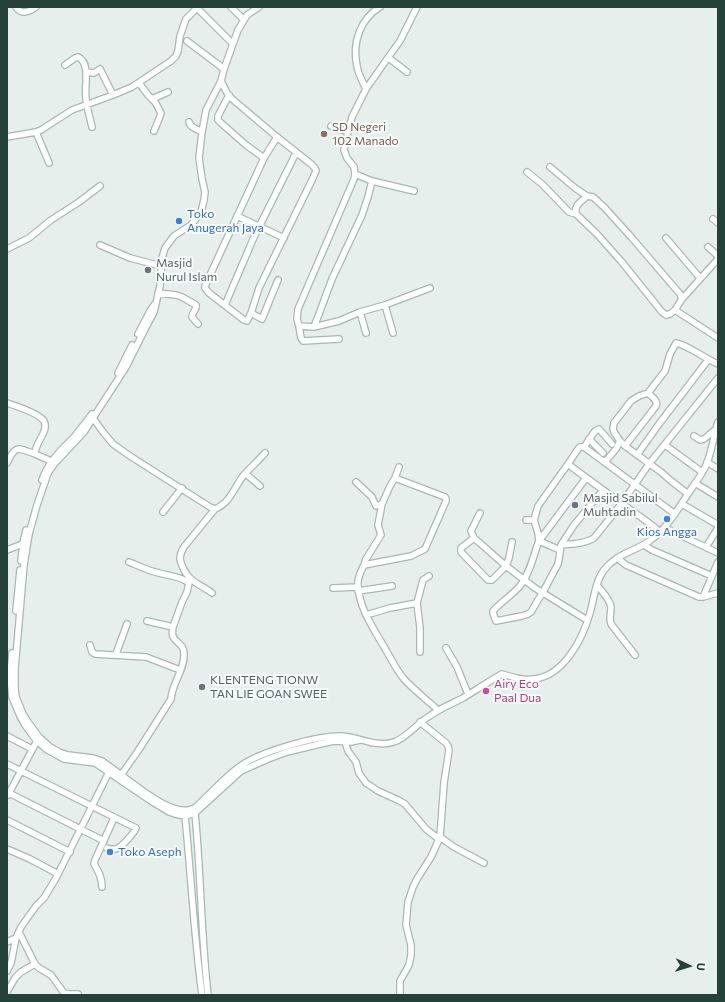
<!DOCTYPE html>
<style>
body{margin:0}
#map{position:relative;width:725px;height:1002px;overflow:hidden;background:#e6efeb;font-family:Commissioner,sans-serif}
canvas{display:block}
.frame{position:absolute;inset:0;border:8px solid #24423a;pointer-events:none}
.north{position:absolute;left:669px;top:946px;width:40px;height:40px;-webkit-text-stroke:3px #f7fbf9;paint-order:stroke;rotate:94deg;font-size:11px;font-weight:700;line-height:16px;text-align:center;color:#24423a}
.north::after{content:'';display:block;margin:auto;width:14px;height:18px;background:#24423a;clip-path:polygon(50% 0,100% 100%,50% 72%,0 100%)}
</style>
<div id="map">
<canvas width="725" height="1002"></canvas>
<div class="frame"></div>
<div class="north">U</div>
</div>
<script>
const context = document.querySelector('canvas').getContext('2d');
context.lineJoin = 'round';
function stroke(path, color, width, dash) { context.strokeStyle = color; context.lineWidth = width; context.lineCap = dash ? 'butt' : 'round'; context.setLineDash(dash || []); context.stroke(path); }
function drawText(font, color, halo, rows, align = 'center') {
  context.font = font + ' Commissioner,sans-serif'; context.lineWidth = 4; context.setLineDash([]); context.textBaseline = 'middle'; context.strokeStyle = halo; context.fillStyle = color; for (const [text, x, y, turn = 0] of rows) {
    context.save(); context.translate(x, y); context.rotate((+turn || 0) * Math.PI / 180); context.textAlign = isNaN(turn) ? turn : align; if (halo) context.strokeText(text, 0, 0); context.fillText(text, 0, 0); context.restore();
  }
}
const minor = new Path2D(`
 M16 7C21 15 29 12 36 7
 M231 7 244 20
 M259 7 247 15 238 30 224 69 221 81 206 110 202 132 199 158 202 179 205 192 204 200 201 212 191 225 174 236 165 248 162 258 160 286 154 312 146 327 126 367 93 418 84 432 55 463 48 473 37 505 29 534 24 565 15 668V689L16 697 23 714 28 722 39 737 50 747 59 752 68 755 93 758 102 761C116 771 129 781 143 791 153 798 164 806 176 809 183 811 191 811 197 806 211 793 224 778 239 767 259 752 315 736 340 736 358 736 375 748 394 742 406 738 417 724 428 717 439 709 451 704 463 698 476 690 488 682 502 674 512 677 523 681 534 679 564 676 583 638 590 613 594 599 595 582 604 570 618 552 636 552 652 539 668 527 677 510 688 494 694 484 703 474 707 463 712 450 714 435 718 422
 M380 7C360 19 352 43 357 66 358 74 363 82 366 89L352 117 348 132 344 150 347 158 354 167 355 174 354 179 298 309 297 319 299 326 314 327 339 321 360 312 385 305 430 288
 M197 8 233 44
 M187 41 224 69
 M387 59 400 41 417 7
 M65 65 75 58 78 57C91 63 84 86 86 99 87 108 90 118 92 127
 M86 72 94 73 100 69 113 95
 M221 81 227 93 231 98 277 137 264 158 205 286V288L209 293 244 320 247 321 251 313
 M139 83 148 95 155 102 161 113 159 119 154 131
 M366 89 387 59H390L407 72
 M229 95 218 116V120L221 123 246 145 264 158
 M152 99 168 92
 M189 122C190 128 197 129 202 132
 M331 126 348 132
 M36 132 49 163
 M7 137 36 132 41 130 72 110 113 95 132 87 171 61 176 56 178 51 180 36 186 19 198 7
 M277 137 311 164 315 168 316 171 312 180 259 288 251 313 262 319 278 280
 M550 167 575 188 587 196
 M527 172 542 184 569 212 576 214
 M355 174 372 181 414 191
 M237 216 284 238
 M713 219 718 223
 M666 238 700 278
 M100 245 130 258 161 266
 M708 247 718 256
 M7 249 29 238 51 220 79 202 100 186
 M158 293 176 295 182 297 196 305C197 310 192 312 192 317L198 324
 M682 299 680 294 632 238 604 207 593 197 587 196C581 202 574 205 576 214L596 233 621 261 662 312 666 315 670 314 675 310 682 299 718 259
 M225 305 254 237 296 153
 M385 305 393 333
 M675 310 718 338
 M360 312 366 333
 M299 326 301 338 303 341 339 339
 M314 327 319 314 332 279 362 215 368 197 372 181
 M138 334 150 311 154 305
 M118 373 132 345
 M7 403C16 406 39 413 44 421 46 425 45 430 43 434 40 440 35 447 35 454L51 461
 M93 418 103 432 113 444 130 456 210 507 215 509C230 503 234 488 243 476 250 468 258 461 265 453
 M694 436 700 440 704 439 716 429
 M589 439 603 453
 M665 445 702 472
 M625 446 656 406C658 400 652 397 648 393
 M584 447 595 431 599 429 612 444
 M637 455 659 424 708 360
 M605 462 616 449 620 441
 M707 462 718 469
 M7 463C16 444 18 448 35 454
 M568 464 538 506 534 520 538 533 539 541 537 546C533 559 528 577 519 587 511 596 501 602 493 611V613L496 621 522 616 528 614 531 612 538 600 543 592 558 564 559 559 561 545 574 525 603 490
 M399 467 395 478 445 497 446 499V501L425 549 411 556 364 565C361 571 357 578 358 585 359 610 376 632 387 652 393 662 397 671 404 679 414 690 427 700 438 710
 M246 474 260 486
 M42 480C48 462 61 450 74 437 80 430 86 422 92 414
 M356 482 372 497 376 506 382 504 378 525 381 535 366 559 364 565
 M695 483 718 497
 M688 494 670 480 661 472 625 446 620 441 614 432 613 429 614 423 631 401 639 396 648 393 665 371 670 354 676 343C688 345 705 359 718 364
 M382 504 390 486 395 478
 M682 504 718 525
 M163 512 182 488
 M480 513 471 531 474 538 506 566 535 588 587 620
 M526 520H534
 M665 528 718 553
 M660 532C650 523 639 516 628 508 608 493 587 479 568 464L578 449 580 447H584L675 514
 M474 538 461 548V552L488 580H492L506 566 509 558 512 542
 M561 545C571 544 585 544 594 538L622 503 649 464 718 378
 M644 545 652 550 712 576
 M706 547 718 528
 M7 550 25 543
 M560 550 539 541 586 478
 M617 558 626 565 699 597H703L718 593
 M21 561 23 543 26 530
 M129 562C139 566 149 571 159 573 169 576 181 576 189 583L187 592 182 602 173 627
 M597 585C602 592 610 599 611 607 611 613 609 618 611 624L635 655
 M333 588 358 587
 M358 591 392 586
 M212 593C206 588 196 584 191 579 186 575 181 565 180 559 180 555 182 550 184 547L215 509
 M703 597 718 562
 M16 611 20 570
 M366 615 390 608 417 603
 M90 645 92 652 95 654 146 657 180 670
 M446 648 457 667 468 694
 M420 652V628L417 603 423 580 429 576
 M12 653 10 676 12 697 20 716 25 725 36 740 46 749 64 759 95 763 151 801 169 812 175 814 185 816 195 813 241 771 268 759 287 752 320 744 334 741 351 742 360 740
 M116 654 127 624
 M7 736 32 749
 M345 742 348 751 356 762 359 773 366 783 378 791 398 800 405 804 426 829 439 839
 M7 764 136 828C134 833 122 847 116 849 113 850 110 849 107 848
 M121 775 138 751 171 699C172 683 185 669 184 654 184 640 169 644 173 627L147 621
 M7 792 104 841
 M8 795 38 739
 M195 813C201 874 201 935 208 995
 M185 816C191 875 194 935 202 995
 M7 820 70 852
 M440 837 454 847 484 863
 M7 849 30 859 58 874
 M102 887C102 878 99 872 94 864L95 860 114 818
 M19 932 35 964
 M7 942 16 938
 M7 971 11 963 16 938 21 927 36 906 44 898 56 878 109 772
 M7 992 15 978 21 972 35 964 39 968 51 975 64 993 70 994H78
 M400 995V981L409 965 411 955V945L406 925 408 902 413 887 417 879 431 857 440 837 444 783 449 750 448 746 446 743 420 722`);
stroke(minor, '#a8b8b2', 8);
stroke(minor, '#fff', 5.5);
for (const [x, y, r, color] of [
 [324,134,4,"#8d6e63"],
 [179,221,4,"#3f7fe0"],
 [148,270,4,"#6b7280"],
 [575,505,4,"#6b7280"],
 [667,519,4,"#3f7fe0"],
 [202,687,4,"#6b7280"],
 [486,691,4,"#d1479c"],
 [110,852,4,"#3f7fe0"]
]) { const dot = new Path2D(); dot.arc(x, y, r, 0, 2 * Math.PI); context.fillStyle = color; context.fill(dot); stroke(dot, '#f7fbf9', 1.5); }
drawText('12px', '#785e54', '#f7fbf9', [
 ["SD Negeri",332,127],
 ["102 Manado",332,141]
], 'left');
drawText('12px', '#366cbe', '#f7fbf9', [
 ["Toko",187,214],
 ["Anugerah Jaya",187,228],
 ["Kios Angga",667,532,"center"],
 ["Toko Aseph",118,852]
], 'left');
drawText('12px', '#5b616d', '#f7fbf9', [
 ["Masjid",156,263],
 ["Nurul Islam",156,277],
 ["Masjid Sabilul",583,498],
 ["Muhtadin",583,512],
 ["KLENTENG TIONW",210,680],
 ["TAN LIE GOAN SWEE",210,694]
], 'left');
drawText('12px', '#b23c85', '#f7fbf9', [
 ["Airy Eco",494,684],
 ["Paal Dua",494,698]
], 'left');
</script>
